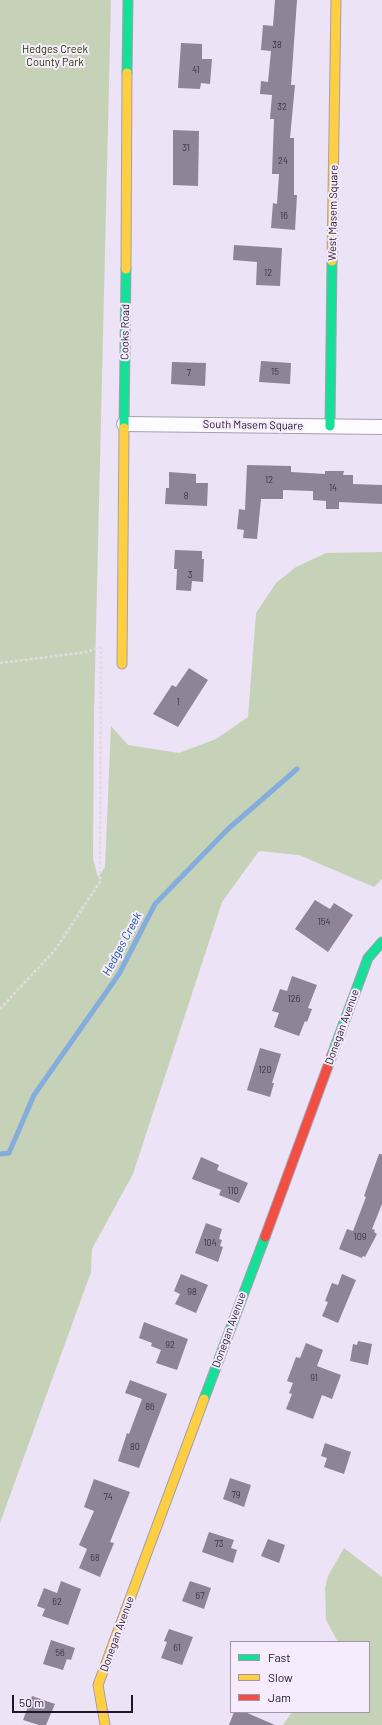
<!DOCTYPE html>
<style>
body{margin:0}
#map{position:relative;width:382px;height:1725px;overflow:hidden;background:#ede3f6;font-family:Barlow,sans-serif}
canvas{display:block}
.legend{position:absolute;left:230px;top:1641px;width:140px;height:72px;box-sizing:border-box;background:#f6ecfe;border:1px solid #a096a8;margin:0;padding:5px 7px;list-style:none;font-size:12px;color:#1f1626}
.legend li{display:flex;align-items:center;gap:8px;height:20px}
.legend b{width:20px;border:1px solid #a096a8}
.scale{position:absolute;left:12px;top:1695px;width:121px;height:18px;box-sizing:border-box;border:2px solid #1f1626;border-top:0;padding-left:5px;font-size:12px;line-height:14px;white-space:nowrap;color:#1f1626;-webkit-text-stroke:3px #f6ecfe;paint-order:stroke}
</style>
<div id="map">
<canvas width="382" height="1725"></canvas>
<ul class="legend">
<li><b style="height:5px;background:#16e098"></b>Fast</li>
<li><b style="height:5px;background:#ffcf43"></b>Slow</li>
<li><b style="height:5px;background:#f24e42"></b>Jam</li>
</ul>
<div class="scale">50 m</div>
</div>
<script>
const context = document.querySelector('canvas').getContext('2d');
context.lineJoin = 'round';
function fill(path, color) { context.fillStyle = color; context.fill(path, 'evenodd'); }
function stroke(path, color, width, dash) { context.strokeStyle = color; context.lineWidth = width; context.lineCap = dash ? 'butt' : 'round'; context.setLineDash(dash || []); context.stroke(path); }
function drawText(font, color, halo, rows, align = 'center') {
  context.font = font + ' Barlow,sans-serif'; context.lineWidth = 4; context.setLineDash([]); context.textBaseline = 'middle'; context.strokeStyle = halo; context.fillStyle = color; for (const [text, x, y, turn = 0] of rows) {
    context.save(); context.translate(x, y); context.rotate((+turn || 0) * Math.PI / 180); context.textAlign = isNaN(turn) ? turn : align; if (halo) context.strokeText(text, 0, 0); context.fillText(text, 0, 0); context.restore();
  }
}
fill(new Path2D(`
 M0 0H111L94 713 93 859 98 877 105 867 111 726 128 745 179 753 216 739 248 717 256 613 276 583 296 567 326 553 382 552V879L374 887 299 855 259 851 222 902 133 1174 92 1249 91 1272 0 1523Z
 M344 1548 382 1577V1725H283L292 1712H369V1642H338L326 1620 325 1588 328 1576Z`), '#c6d2b8');
stroke(new Path2D(`
 M0 1154 9 1153 34 1095 119 974 155 904 228 829 297 769`), '#84acdd', 5);
fill(new Path2D(`
 M275 0H297L291 85H295L290 138H294V195H297L295 230 271 228 273 203 277 204 279 174H272L274 119H270L272 95 260 94 261 81 268 82 271 51 261 50 263 25 273 26Z
 M181 43 202 44V59H212L210 84 201 83 200 89 178 88Z
 M173 130 199 131 198 186 173 185Z
 M234 245 282 248 280 286 256 285 257 262 233 260Z
 M261 361 291 363 290 384 259 382Z
 M172 362 206 363 205 386 171 384Z
 M247 465 291 466V472L325 474V471H344L343 475H353V484L382 485V504L339 502V509H326V501L313 500V491L283 490V499H261L257 539 243 538 244 530 237 529 239 509 245 510Z
 M169 472 196 474V483H208L207 506 165 504 166 488H169Z
 M175 550 202 551V559H204L203 582 192 581 191 591 176 590 177 569H174Z
 M189 668 208 680 178 727 153 714 172 685 176 687Z
 M315 900 330 909 334 903 353 915 328 952 295 929Z
 M292 976 317 985 308 1008 312 1009 307 1022 305 1021 299 1036 274 1027 279 1013 272 1011 280 989 287 991Z
 M260 1048 281 1054 272 1083H274L270 1097 247 1090Z
 M379 1154H382V1204L372 1229 375 1230 374 1232 377 1234 365 1257 363 1256 362 1258 339 1249 347 1229 353 1231 366 1197 364 1196Z
 M201 1157 219 1165 217 1170 248 1183 239 1203 219 1195 221 1190 192 1179Z
 M206 1223 222 1229 219 1239 222 1240 220 1246 223 1247 218 1262 195 1253Z
 M181 1274 208 1285 196 1313 175 1304 180 1294 174 1291Z
 M342 1274 356 1280 338 1323 322 1316 328 1302 325 1301 332 1283 338 1285Z
 M144 1322 188 1339 177 1370 156 1363 161 1350 151 1346 152 1343 139 1338Z
 M358 1341 372 1344 368 1365 350 1361 353 1344 357 1345Z
 M306 1343 323 1350 317 1366 341 1375 332 1399 322 1395 313 1419 286 1409 292 1394 289 1393 293 1383 287 1381 296 1357 300 1358Z
 M130 1380 167 1394 139 1468 118 1461 127 1433 129 1434 142 1399 125 1393Z
 M325 1443 351 1452 344 1474 324 1467 327 1458 321 1456Z
 M230 1478 251 1485 244 1507 223 1499Z
 M94 1479 130 1492 110 1542 114 1543 100 1577 79 1568 87 1549 79 1545 94 1511 84 1507Z
 M209 1532 234 1540 231 1548 237 1550 233 1563 202 1552Z
 M268 1539 285 1545 279 1563 261 1556Z
 M61 1581 81 1589 68 1625 42 1616 45 1609 37 1606 44 1588 57 1593Z
 M190 1581 211 1588 204 1609 182 1601Z
 M169 1629 193 1637 182 1665 161 1658 167 1642 164 1641Z
 M51 1640 75 1648 71 1660 67 1659 63 1670 43 1664Z
 M32 1696 55 1704 46 1725H39L23 1720Z
 M234 1712H245L275 1725H229Z`), '#8e8397');
const street = new Path2D(`
 M124 424 382 427`);
const fast = new Path2D(`
 M127 73 128 0
 M330 426 332 261
 M124 428 126 269
 M332 1055 368 958 382 942
 M204 1399 265 1237`);
const slow = new Path2D(`
 M332 261 336 0
 M126 269 127 73
 M122 664 124 428
 M105 1725 98 1685 204 1399`);
const jam = new Path2D(`
 M265 1237 332 1055`);
stroke(street, '#a79eae', 16);
stroke(fast, '#a79eae', 11);
stroke(slow, '#a79eae', 11);
stroke(jam, '#a79eae', 11);
stroke(new Path2D(`
 M0 663 87 652 102 646
 M0 1009 55 950 100 882 101 647`), '#dfdbe1', 2.5, [3, 2]);
stroke(street, '#fcfbfe', 14);
stroke(fast, '#16e098', 9);
stroke(slow, '#ffcf43', 9);
stroke(jam, '#f24e42', 9);
drawText('9px', '#3b3142', null, [
 ["38",277,45],
 ["41",196,70],
 ["32",282,107],
 ["31",186,148],
 ["24",283,161],
 ["16",284,216],
 ["12",268,273],
 ["15",275,372],
 ["7",189,373],
 ["12",269,480],
 ["14",333,488],
 ["8",186,496],
 ["3",190,575],
 ["1",178,702],
 ["154",324,922],
 ["126",294,999],
 ["120",265,1070],
 ["110",233,1191],
 ["109",360,1237],
 ["104",210,1243],
 ["98",192,1292],
 ["92",170,1345],
 ["91",314,1378],
 ["86",150,1407],
 ["80",135,1447],
 ["79",236,1495],
 ["74",108,1497],
 ["73",219,1544],
 ["68",95,1558],
 ["67",200,1596],
 ["62",57,1602],
 ["61",177,1648],
 ["56",60,1653]
]);
drawText('11px', '#243a00', '#f6ecfe', [
 ["Hedges Creek",55,49],
 ["County Park",55,62]
]);
drawText('11px', '#1f1626', '#f6ecfe', [
 ["West Masem Square",333,213,-89],
 ["Cooks Road",125,332,-89],
 ["South Masem Square",253,425,1],
 ["Donegan Avenue",342,1027,-70],
 ["Donegan Avenue",229,1330,-70],
 ["Donegan Avenue",117,1634,-70]
]);
drawText('italic 12px', '#165992', '#f6ecfe', [
 ["Hedges Creek",122,944,-62]
]);
</script>
